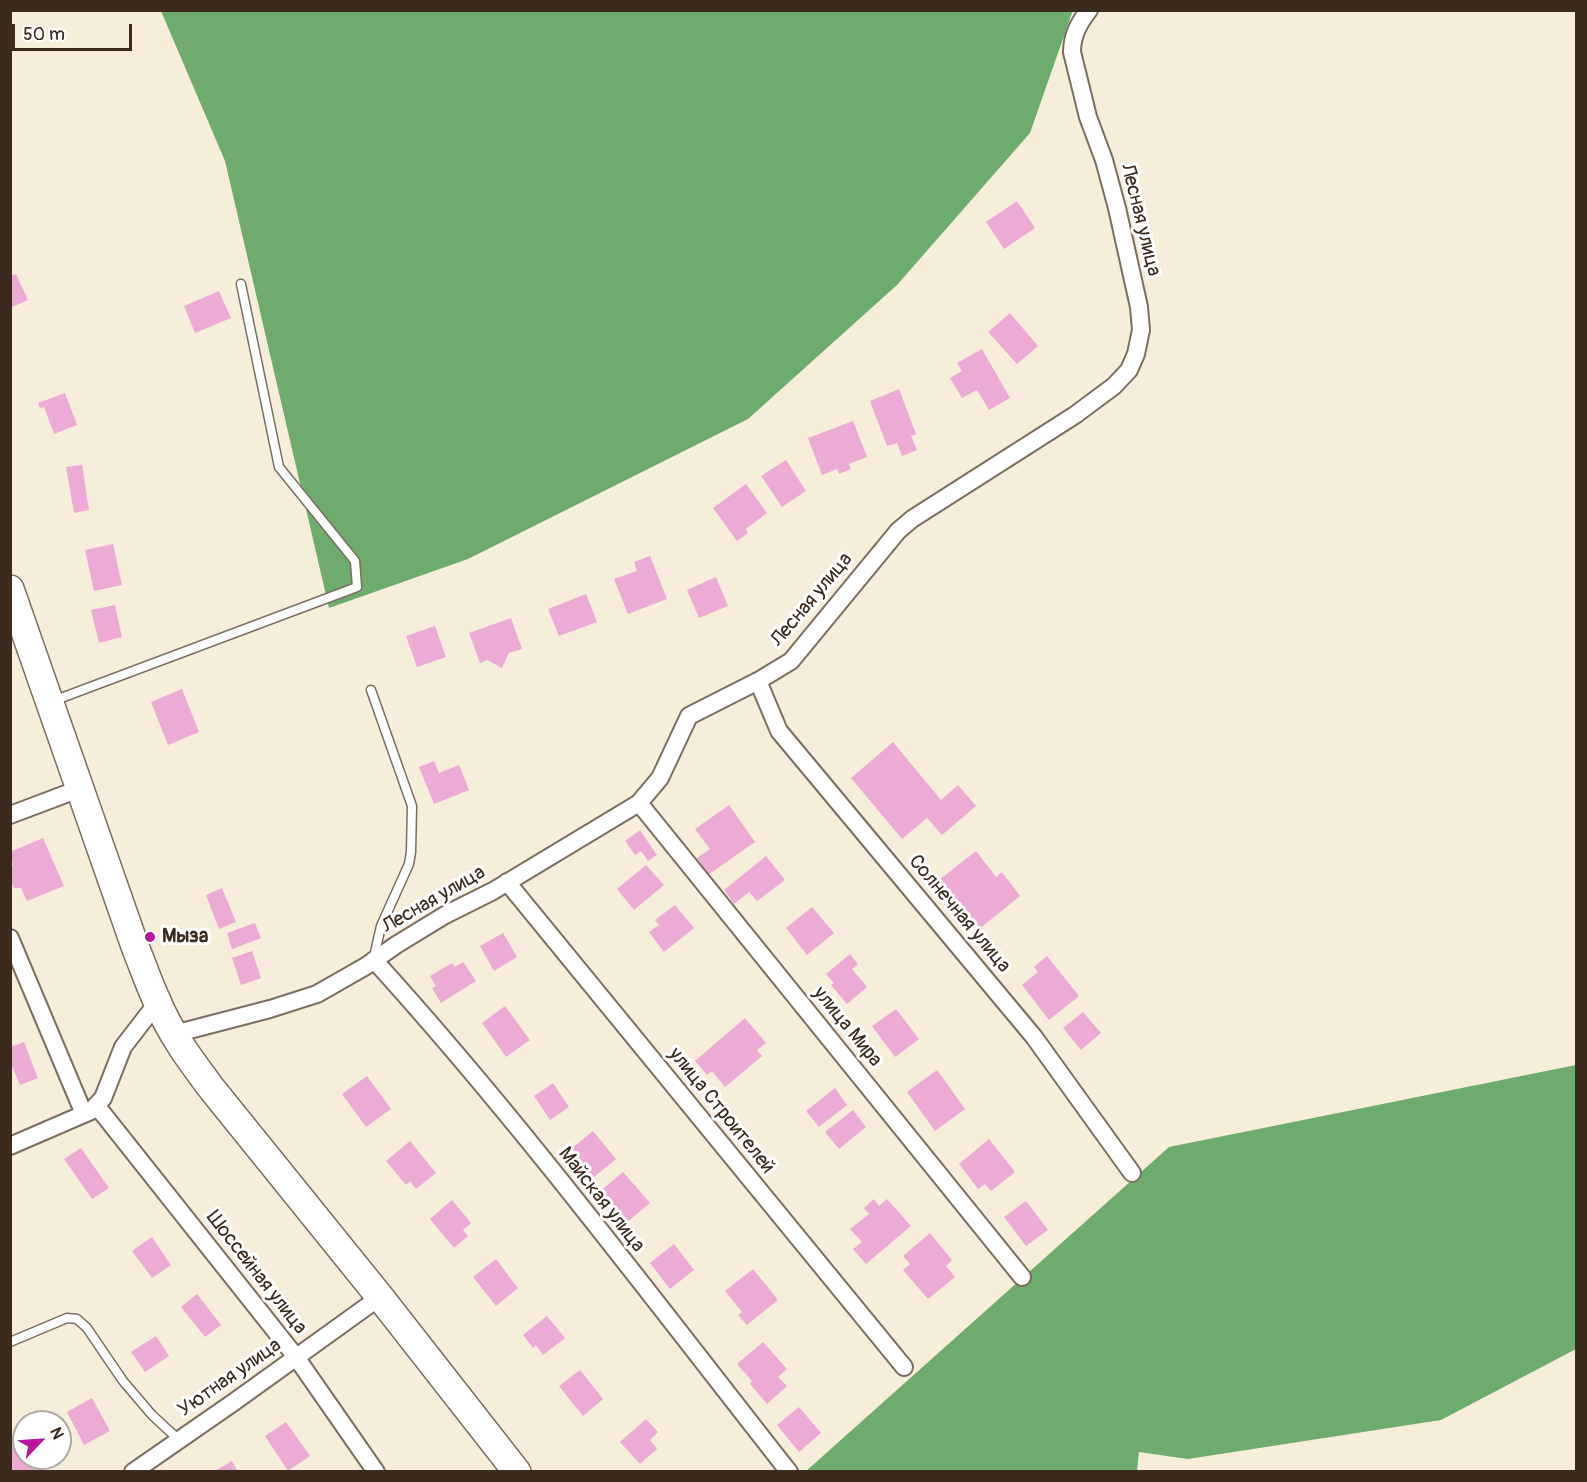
<!DOCTYPE html>
<meta charset="utf-8">
<style>
body{margin:0}
#map{position:relative;width:1587px;height:1482px;overflow:hidden;background:#f6eddb;font-family:Pangolin,sans-serif}
canvas{display:block}
.frame{position:absolute;inset:0;border:12px solid #3b2a1e;pointer-events:none}
.north{position:absolute;left:12px;top:1410px;width:60px;height:60px;box-sizing:border-box;background:#fff;border:2px solid #b1aaa5;border-radius:50%;rotate:65deg;font-size:16px;font-weight:700;line-height:24px;text-align:center;color:#3b2a1e}
.north::after{content:'';display:block;margin:auto;width:21px;height:27px;background:#b5179e;clip-path:polygon(50% 0,100% 100%,50% 72%,0 100%)}
.scale{position:absolute;left:12px;top:24px;width:120px;height:27px;box-sizing:border-box;border:3px solid #3b2a1e;border-top:0;padding-left:8px;font-size:18px;line-height:21px;white-space:nowrap;color:#3b2a1e;-webkit-text-stroke:4px #fff;paint-order:stroke}
</style>
<div id="map">
<canvas width="1587" height="1482"></canvas>
<div class="frame"></div>
<div class="north">N</div>
<div class="scale">50 m</div>
</div>
<script>
const context = document.querySelector('canvas').getContext('2d');
context.lineJoin = 'round';
function fill(path, color) { context.fillStyle = color; context.fill(path, 'evenodd'); }
function stroke(path, color, width, dash) { context.strokeStyle = color; context.lineWidth = width; context.lineCap = dash ? 'butt' : 'round'; context.setLineDash(dash || []); context.stroke(path); }
function drawText(font, color, halo, rows, align = 'center') {
  context.font = font + ' Pangolin,sans-serif'; context.lineWidth = 6; context.setLineDash([]); context.textBaseline = 'middle'; context.strokeStyle = halo; context.fillStyle = color; for (const [text, x, y, turn = 0] of rows) {
    context.save(); context.translate(x, y); context.rotate((+turn || 0) * Math.PI / 180); context.textAlign = isNaN(turn) ? turn : align; if (halo) context.strokeText(text, 0, 0); context.fillText(text, 0, 0); context.restore();
  }
}
fill(new Path2D(`
 M1073 10 1030 133 897 285 748 419 468 559 329 608 225 161 161 11Z
 M1576 1065V1349L1441 1420 1188 1459 1139 1452 1137 1471 805 1472 1169 1147Z`), '#6eac6d');
fill(new Path2D(`
 M1017 201 1035 228 1004 249 986 222Z
 M16 274 28 300 10 308V276Z
 M219 291 231 318 195 333 184 306Z
 M1010 313 1038 346 1017 364 988 332Z
 M982 349 1010 398 989 410 977 390 962 398 950 378 962 371 957 363Z
 M899 389 916 434 911 436 917 450 902 456 897 443 887 446 870 401Z
 M65 393 77 425 54 434 44 407 40 408 38 403Z
 M853 421 867 457 849 464 851 469 839 474 837 469 822 475 808 438Z
 M786 460 806 491 782 507 761 476Z
 M82 465 89 510 74 513 66 467Z
 M746 484 767 513 746 529 748 533 737 541 713 508Z
 M113 544 122 585 94 591 85 550Z
 M650 556 667 599 628 614 614 579 637 571 634 562Z
 M716 577 728 606 699 618 687 590Z
 M586 594 597 622 559 636 548 609Z
 M115 605 122 637 99 643 91 610Z
 M511 618 522 649 509 653 502 668 487 660 480 663 469 633Z
 M435 626 446 657 417 667 406 636Z
 M182 689 199 732 168 745 151 702Z
 M893 742 941 800 958 785 976 806 942 835 927 818 902 839 851 778Z
 M434 761 439 773 459 765 469 790 434 804 419 767Z
 M729 805 755 842 708 875 697 858 710 849 695 829Z
 M640 830 657 855 648 861 641 851 635 855 625 841Z
 M43 838 64 886 27 901 21 888H14L10 879V868L13 865 10 852Z
 M976 851 996 877 1002 872 1020 896 978 930 939 880Z
 M766 856 785 880 757 901 749 892 734 904 724 890Z
 M646 865 664 885 634 910 617 889Z
 M222 888 236 922 219 929 206 895Z
 M675 905 694 928 664 952 649 932 659 925 655 920Z
 M812 907 834 933 807 955 786 928Z
 M255 923 261 938 232 949 227 933Z
 M503 933 517 957 494 971 480 946Z
 M252 951 261 978 241 985 232 958Z
 M850 954 858 964 852 969 867 987 847 1004 831 985 834 983 826 974Z
 M1047 956 1079 996 1049 1020 1022 985 1038 972 1034 967Z
 M463 962 476 981 441 1003 432 988 436 986 430 976 452 963 455 967Z
 M505 1006 530 1040 506 1057 482 1023Z
 M896 1009 919 1039 895 1057 872 1026Z
 M1083 1012 1101 1033 1081 1050 1063 1028Z
 M745 1018 766 1043 757 1050 762 1056 725 1087 712 1071 707 1075 695 1061Z
 M24 1042 38 1078 20 1085 10 1061V1047Z
 M937 1070 965 1109 935 1131 907 1092Z
 M367 1076 391 1109 366 1127 342 1094Z
 M553 1083 569 1107 550 1120 534 1096Z
 M835 1088 847 1105 819 1127 806 1111Z
 M853 1110 866 1127 839 1149 825 1132Z
 M593 1131 616 1159 589 1181 566 1153Z
 M989 1139 1015 1172 991 1191 985 1184 978 1189 959 1164Z
 M410 1141 436 1173 416 1189 410 1181 406 1185 386 1161Z
 M81 1148 109 1188 92 1199 64 1159Z
 M623 1172 650 1203 626 1223 599 1192Z
 M874 1199 879 1206 887 1199 911 1226 866 1264 853 1249 862 1242 850 1229 869 1214 864 1208Z
 M452 1200 471 1223 463 1230 468 1236 454 1248 430 1219Z
 M1026 1201 1048 1230 1026 1246 1004 1217Z
 M930 1233 952 1260 946 1266 955 1277 928 1299 903 1270 910 1264 903 1256Z
 M152 1237 171 1265 152 1278 132 1251Z
 M674 1244 694 1270 670 1289 650 1263Z
 M496 1259 518 1288 496 1306 473 1277Z
 M753 1269 778 1300 747 1325 738 1315 742 1312 725 1291Z
 M197 1294 221 1325 205 1337 181 1307Z
 M547 1316 565 1338 543 1355 536 1345 533 1348 523 1335Z
 M156 1336 169 1356 145 1372 131 1352Z
 M763 1342 787 1369 778 1377 787 1386 767 1404 750 1384 752 1381 737 1364Z
 M580 1370 603 1399 583 1416 559 1386Z
 M92 1398 110 1431 84 1445 67 1412Z
 M799 1407 821 1433 799 1452 777 1425Z
 M646 1419 658 1432 650 1440 657 1449 640 1464 620 1442Z
 M286 1422 310 1456 288 1471 265 1436Z
 M24 1438V1458H45L48 1462 32 1472H14L10 1466V1446Z
 M232 1461 238 1472H213Z`), '#ecabd5');
const service = new Path2D(`
 M371 690 412 806 411 852 409 864 381 926 374 957
 M53 701 357 587 355 561 279 467 241 284
 M10 1342 67 1318 77 1319 87 1328 123 1381 152 1415 179 1440`);
const minor = new Path2D(`
 M758 681 779 731 1034 1037 1132 1173
 M639 803 1022 1277
 M10 815 79 789
 M507 882 904 1367
 M10 938 84 1114
 M374 960C521 1122 653 1299 789 1472
 M174 1034 270 1009 317 994 366 966 396 945 445 915 493 891 639 803 660 778 689 716 758 681 791 661 898 531 912 519 1075 415 1114 386 1129 370 1136 354 1141 330 1139 307 1117 208 1104 160 1088 117 1072 52C1072 35 1079 23 1089 10
 M96 1105 296 1357 376 1472
 M10 1146 91 1111 103 1098 123 1047 157 1003
 M133 1472 234 1402 380 1297`);
const primary = new Path2D(`
 M10 589 136 949C143 966 149 984 157 1001 170 1033 191 1061 212 1089L380 1297 517 1472`);
stroke(service, '#7c6e60', 11);
stroke(minor, '#7c6e60', 20);
stroke(primary, '#7c6e60', 30);
stroke(service, '#fff', 8);
stroke(minor, '#fff', 16);
stroke(primary, '#fff', 27);
for (const [x, y, r, color] of [
 [150,937,6,"#b5179e"]
]) { const dot = new Path2D(); dot.arc(x, y, r, 0, 2 * Math.PI); context.fillStyle = color; context.fill(dot); stroke(dot, '#fff', 2); }
drawText('20px', '#3b2a1e', '#fff', [
 ["Лесная улица",1140,220,76],
 ["Лесная улица",812,600,-50],
 ["Лесная улица",434,900,-30],
 ["Солнечная улица",959,914,50],
 ["улица Мира",847,1027,51],
 ["улица Строителей",721,1111,51],
 ["Майская улица",601,1200,52],
 ["Шоссейная улица",256,1273,52],
 ["Уютная улица",230,1378,-35]
]);
drawText('bold 20px', '#3b2a1e', '#fff', [
 ["Мыза",162,937]
], 'left');
</script>
